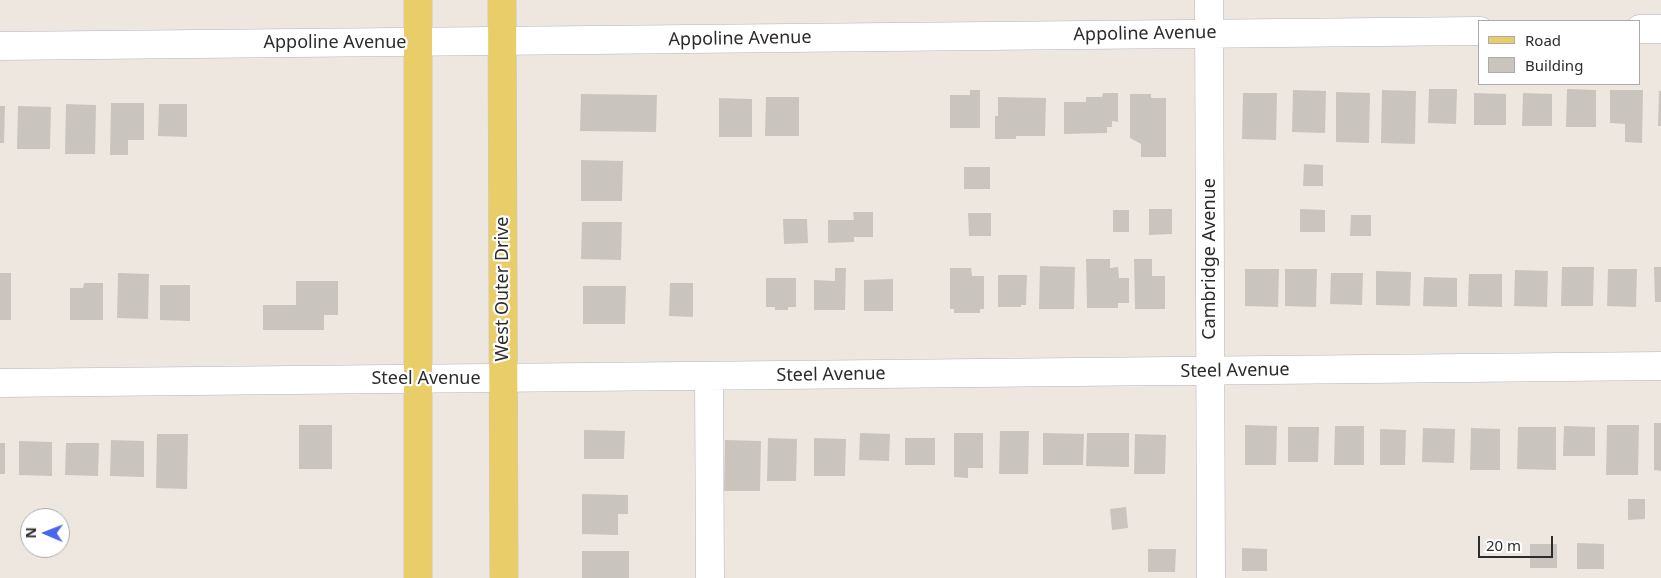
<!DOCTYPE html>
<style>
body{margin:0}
#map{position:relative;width:1661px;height:578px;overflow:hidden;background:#ede7e0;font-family:"Noto Sans",sans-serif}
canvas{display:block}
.legend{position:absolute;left:1478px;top:20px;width:162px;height:65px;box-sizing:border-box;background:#fff;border:1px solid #ababab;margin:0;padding:6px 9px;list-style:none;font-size:15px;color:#2c2c2c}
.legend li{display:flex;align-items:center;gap:10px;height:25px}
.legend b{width:25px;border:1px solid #ababab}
.north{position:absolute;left:20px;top:508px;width:50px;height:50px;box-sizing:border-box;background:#fff;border:1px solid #ababab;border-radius:50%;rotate:271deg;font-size:14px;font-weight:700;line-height:20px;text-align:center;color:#2c2c2c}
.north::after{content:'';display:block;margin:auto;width:18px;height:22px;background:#4b66ee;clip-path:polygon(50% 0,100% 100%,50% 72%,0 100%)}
.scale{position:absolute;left:1478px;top:536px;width:75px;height:22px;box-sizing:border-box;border:2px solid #2c2c2c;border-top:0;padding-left:6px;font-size:15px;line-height:18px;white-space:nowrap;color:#2c2c2c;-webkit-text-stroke:4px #fff;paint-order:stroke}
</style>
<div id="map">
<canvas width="1661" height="578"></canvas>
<ul class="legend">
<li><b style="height:6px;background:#e8cd69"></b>Road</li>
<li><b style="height:14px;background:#c9c5be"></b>Building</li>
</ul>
<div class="north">N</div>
<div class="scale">20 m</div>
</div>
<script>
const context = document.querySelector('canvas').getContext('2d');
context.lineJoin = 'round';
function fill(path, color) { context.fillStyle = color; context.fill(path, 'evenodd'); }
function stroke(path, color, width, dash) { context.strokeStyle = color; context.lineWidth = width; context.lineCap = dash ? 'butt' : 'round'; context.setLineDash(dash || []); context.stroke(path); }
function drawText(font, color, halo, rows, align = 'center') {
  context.font = font + ' "Noto Sans",sans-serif'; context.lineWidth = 4.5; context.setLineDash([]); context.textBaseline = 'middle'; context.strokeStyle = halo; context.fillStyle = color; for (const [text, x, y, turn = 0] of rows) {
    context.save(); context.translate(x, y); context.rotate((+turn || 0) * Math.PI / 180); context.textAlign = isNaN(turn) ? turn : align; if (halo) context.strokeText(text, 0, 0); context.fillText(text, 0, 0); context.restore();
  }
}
fill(new Path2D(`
 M1429 89H1457L1456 124 1428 123Z
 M1567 89 1596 90V127H1566Z
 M970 90H980V128H950V95H970Z
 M1293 90 1326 91 1325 133 1292 132Z
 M1382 90 1416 91 1415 144 1381 143Z
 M1610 90H1643L1642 143 1625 142V124L1610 123Z
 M1659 91H1661V126H1658Z
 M1336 92 1370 93 1369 143 1336 142Z
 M1103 93H1118V122L1112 121V127H1107V133L1064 134V102H1086V97H1102Z
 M1243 93H1277L1276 140 1242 139Z
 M1474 93 1506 94V125H1474Z
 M1523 93 1552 94V126H1522Z
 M581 94 657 95 656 132 580 131Z
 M1130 94H1151V98H1166V157H1141V144L1130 138Z
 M766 97H799V136H765Z
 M998 97 1046 98 1045 136H1016V139H995V116H998Z
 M719 98 752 99V137H719Z
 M111 103H144V140H128V155H110Z
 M66 104 96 105 95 154H65Z
 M159 104H187V137L158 136Z
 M0 106H5L4 143H0Z
 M18 106 51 107 50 149H17Z
 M581 160 623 161 622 201H581Z
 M1304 164 1323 165V186H1303Z
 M964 167H990V189H964Z
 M1149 209H1172V234L1149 235Z
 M1300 209 1325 210V232H1300Z
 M1113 210H1129V232H1113Z
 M853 212H873V237H854V242L828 243V220H854Z
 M968 213H991V236H969Z
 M1351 215H1371V236H1350Z
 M783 219H807L808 243 784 244Z
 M582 222H622L621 260 581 259Z
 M1086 259H1110V268L1118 267 1119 278H1129V303H1118V308H1087Z
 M1134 259H1152V276H1165V309H1135Z
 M1040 266 1075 267 1074 309H1039Z
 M1562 267H1594L1593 306H1561Z
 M1654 267H1661V302H1655Z
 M835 268H846L845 310H814V280L835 281Z
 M950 268H971L972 276H984V309H980V313H954V309H950Z
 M1245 269H1279L1278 307 1245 306Z
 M1285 269H1317L1316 307 1285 306Z
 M1608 269H1637L1636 307 1607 306Z
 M1515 270 1548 271 1547 307 1514 306Z
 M1376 271 1411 272 1410 306 1376 305Z
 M0 273H11V320H0Z
 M118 273 149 274 148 319 117 318Z
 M1331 273H1363L1362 305 1330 304Z
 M1469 274H1502V307L1468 306Z
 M998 275H1027L1026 305H1021V307H998Z
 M1424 277 1457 278V307L1423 306Z
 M766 278H796V307H788V310H775V307H766Z
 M893 279V311H864V280Z
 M296 281H338V315H324V330H263V305H296Z
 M84 283H103V320H70V288H83Z
 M670 283H693V317L669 316Z
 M160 285H190V321L160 320Z
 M583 286H626L625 324H583Z
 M1654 423H1661V471L1654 470Z
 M299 425H332V469H299Z
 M1245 425 1277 426 1276 465H1245Z
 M1607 425H1639L1638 475H1606Z
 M1335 426H1364V465H1334Z
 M1564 426 1595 427V456H1563Z
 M1288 427H1319L1318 462H1288Z
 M1518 427H1556V470L1517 469Z
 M1423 428 1455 429 1454 463 1422 462Z
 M1471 428 1500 429V470H1470Z
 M1380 429 1406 430 1405 465H1380Z
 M584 430 625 431 624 459H584Z
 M1000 431H1029L1028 474H999Z
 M860 433 890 434 889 461 859 460Z
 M954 433H983V468H968V478L954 477Z
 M1043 433 1084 434 1083 465H1043Z
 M1087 433H1129V467L1086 466Z
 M157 434H188L187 489 156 488Z
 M1135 434 1166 435 1165 474H1134Z
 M768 438 797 439 796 481H767Z
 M814 438 846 439 845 476H814Z
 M905 438H935V465H905Z
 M111 440 144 441V477L110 476Z
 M725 440 761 441 760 491H724Z
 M19 441 52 442V476L19 475Z
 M0 443H5V474H0Z
 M66 443H99L98 476 65 475Z
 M582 494 628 495V514H618V535L582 534Z
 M1628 499H1645V519L1628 520Z
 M1126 507 1128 528 1112 530 1110 509Z
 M1577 543 1604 544V569H1577Z
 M1530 544H1557V568H1530Z
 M1242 548 1267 549V571H1242Z
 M1148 549H1176L1175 572H1148Z
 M582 551H629V578H582Z`), '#c9c5be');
const minor = new Path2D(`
 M1209 0 1211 578
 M1640 29H1661
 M0 46 1480 31
 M709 376 710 578
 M0 383 1661 366`);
const major = new Path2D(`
 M418 0V578
 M502 0 504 578`);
stroke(minor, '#b3b5be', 29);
stroke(major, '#c8c8c8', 29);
stroke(minor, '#fff', 28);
stroke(major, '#e8cd69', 28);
drawText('18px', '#2c2c2c', '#fff', [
 ["Appoline Avenue",1145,34,-1],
 ["Appoline Avenue",740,39,-1],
 ["Appoline Avenue",335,43],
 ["Cambridge Avenue",1210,259,-90],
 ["West Outer Drive",503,289,-90],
 ["Steel Avenue",1235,371,-1],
 ["Steel Avenue",831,375,-1],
 ["Steel Avenue",426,379]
]);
</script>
